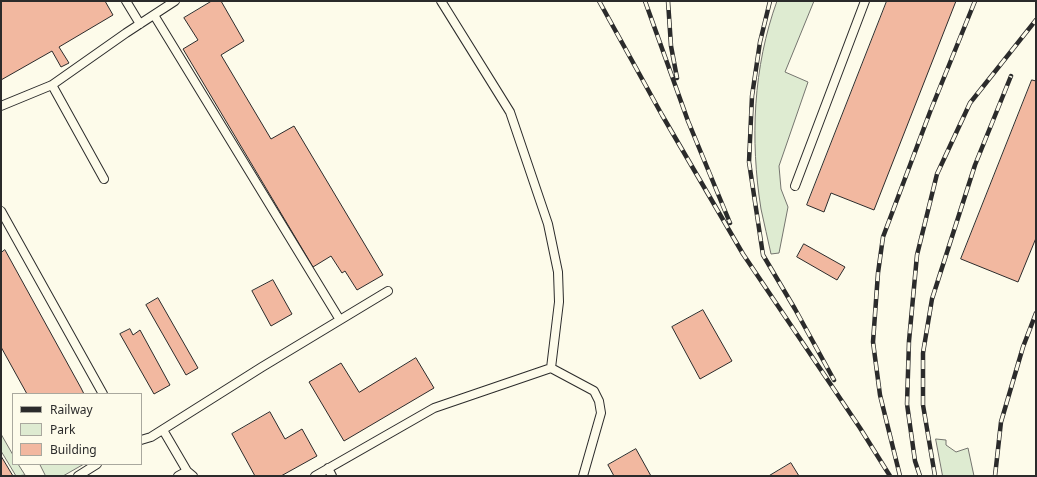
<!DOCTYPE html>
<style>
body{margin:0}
#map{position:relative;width:1037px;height:477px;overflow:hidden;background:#fdfbea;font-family:"Noto Sans",sans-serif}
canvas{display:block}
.frame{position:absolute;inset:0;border:2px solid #2b2b2b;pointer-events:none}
.legend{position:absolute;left:12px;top:393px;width:130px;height:72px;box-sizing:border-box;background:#fdfbea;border:1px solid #a9a89e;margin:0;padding:5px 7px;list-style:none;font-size:12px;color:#2b2b2b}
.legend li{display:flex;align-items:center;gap:8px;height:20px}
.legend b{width:20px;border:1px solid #a9a89e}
</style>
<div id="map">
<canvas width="1037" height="477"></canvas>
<div class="frame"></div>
<ul class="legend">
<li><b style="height:5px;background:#2b2b2b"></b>Railway</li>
<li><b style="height:11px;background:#deebd1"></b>Park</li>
<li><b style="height:11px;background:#f2b8a0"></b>Building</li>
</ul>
</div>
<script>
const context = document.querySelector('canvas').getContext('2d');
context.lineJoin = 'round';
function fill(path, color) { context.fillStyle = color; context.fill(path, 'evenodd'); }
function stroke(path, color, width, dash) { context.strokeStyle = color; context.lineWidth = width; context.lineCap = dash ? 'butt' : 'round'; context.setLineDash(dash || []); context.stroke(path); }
const green = new Path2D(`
 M777 1H814L785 72 808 82 779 166 781 189 788 207 779 253 771 254C768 239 764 224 761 209 750 140 753 67 777 1Z
 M1 434 13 455V464H18L25 475 16 476 1 451Z
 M936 439 946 440V445L956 452 968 448 974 476H943Z
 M40 464H84L63 476H46Z`);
fill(green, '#deebd1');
stroke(green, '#74746e', 1);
const building = new Path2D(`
 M1 1H105L113 15 59 47 69 63 61 67 52 51 1 80Z
 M212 1H221L244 41 221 55 271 139 294 126 383 275 357 290 345 271 342 273 331 256 313 267 183 49 198 40 184 18Z
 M887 1H956L874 210 831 193 824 212 807 205Z
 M1032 80 1036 81V238L1018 282 961 259Z
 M804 244 845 267 837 280 797 257Z
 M5 250 81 388 84 394H27L1 347V253Z
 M273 280 292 314 271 326 252 291Z
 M158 298 198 368 186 375 146 305Z
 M703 310 732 361 700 379 672 327Z
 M130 329 133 335 140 330 170 385 154 394 120 334Z
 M416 358 434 388 344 441 309 382 341 363 359 392Z
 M270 412 285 439 302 429 317 456 281 476H255L232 434Z
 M636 449 651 476H614L608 465Z
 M1 456 13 476H1Z
 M791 463 799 476H769Z`);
fill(building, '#f2b8a0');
stroke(building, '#2b2b2b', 1);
const lane = new Path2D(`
 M126 1 140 24
 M441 1 510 112 548 224 558 272 559 302 551 368
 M154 15 340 320
 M52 85 104 179
 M1 106 52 85 126 33 175 1
 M795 186 865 1
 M1 211 103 394
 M163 430 187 471
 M141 440 151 437 262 367 388 291
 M328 468 332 476
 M78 476 97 464
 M178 476 187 471 193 476
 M315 476 434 408 551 368 594 391 599 401 601 413 583 476`);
stroke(lane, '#2b2b2b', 10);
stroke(lane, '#fdfbea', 8);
const rail = new Path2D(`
 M599 1 662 115 743 254 860 428 890 476
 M645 1 688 121 730 223
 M668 1 671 46 677 78
 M770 1 760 42 752 96 749 162 763 255 795 309 834 380
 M900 476 880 395 873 342 878 273 883 237 930 112 975 1
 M920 476 915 461 907 404 909 341 917 255 937 174 970 103 1036 20
 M935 476 923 405V353L932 299 975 165 1011 76
 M995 476 1001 422 1023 347 1036 313`);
stroke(rail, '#2b2b2b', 4.5);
stroke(rail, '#fdfbea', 3, [9]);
</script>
